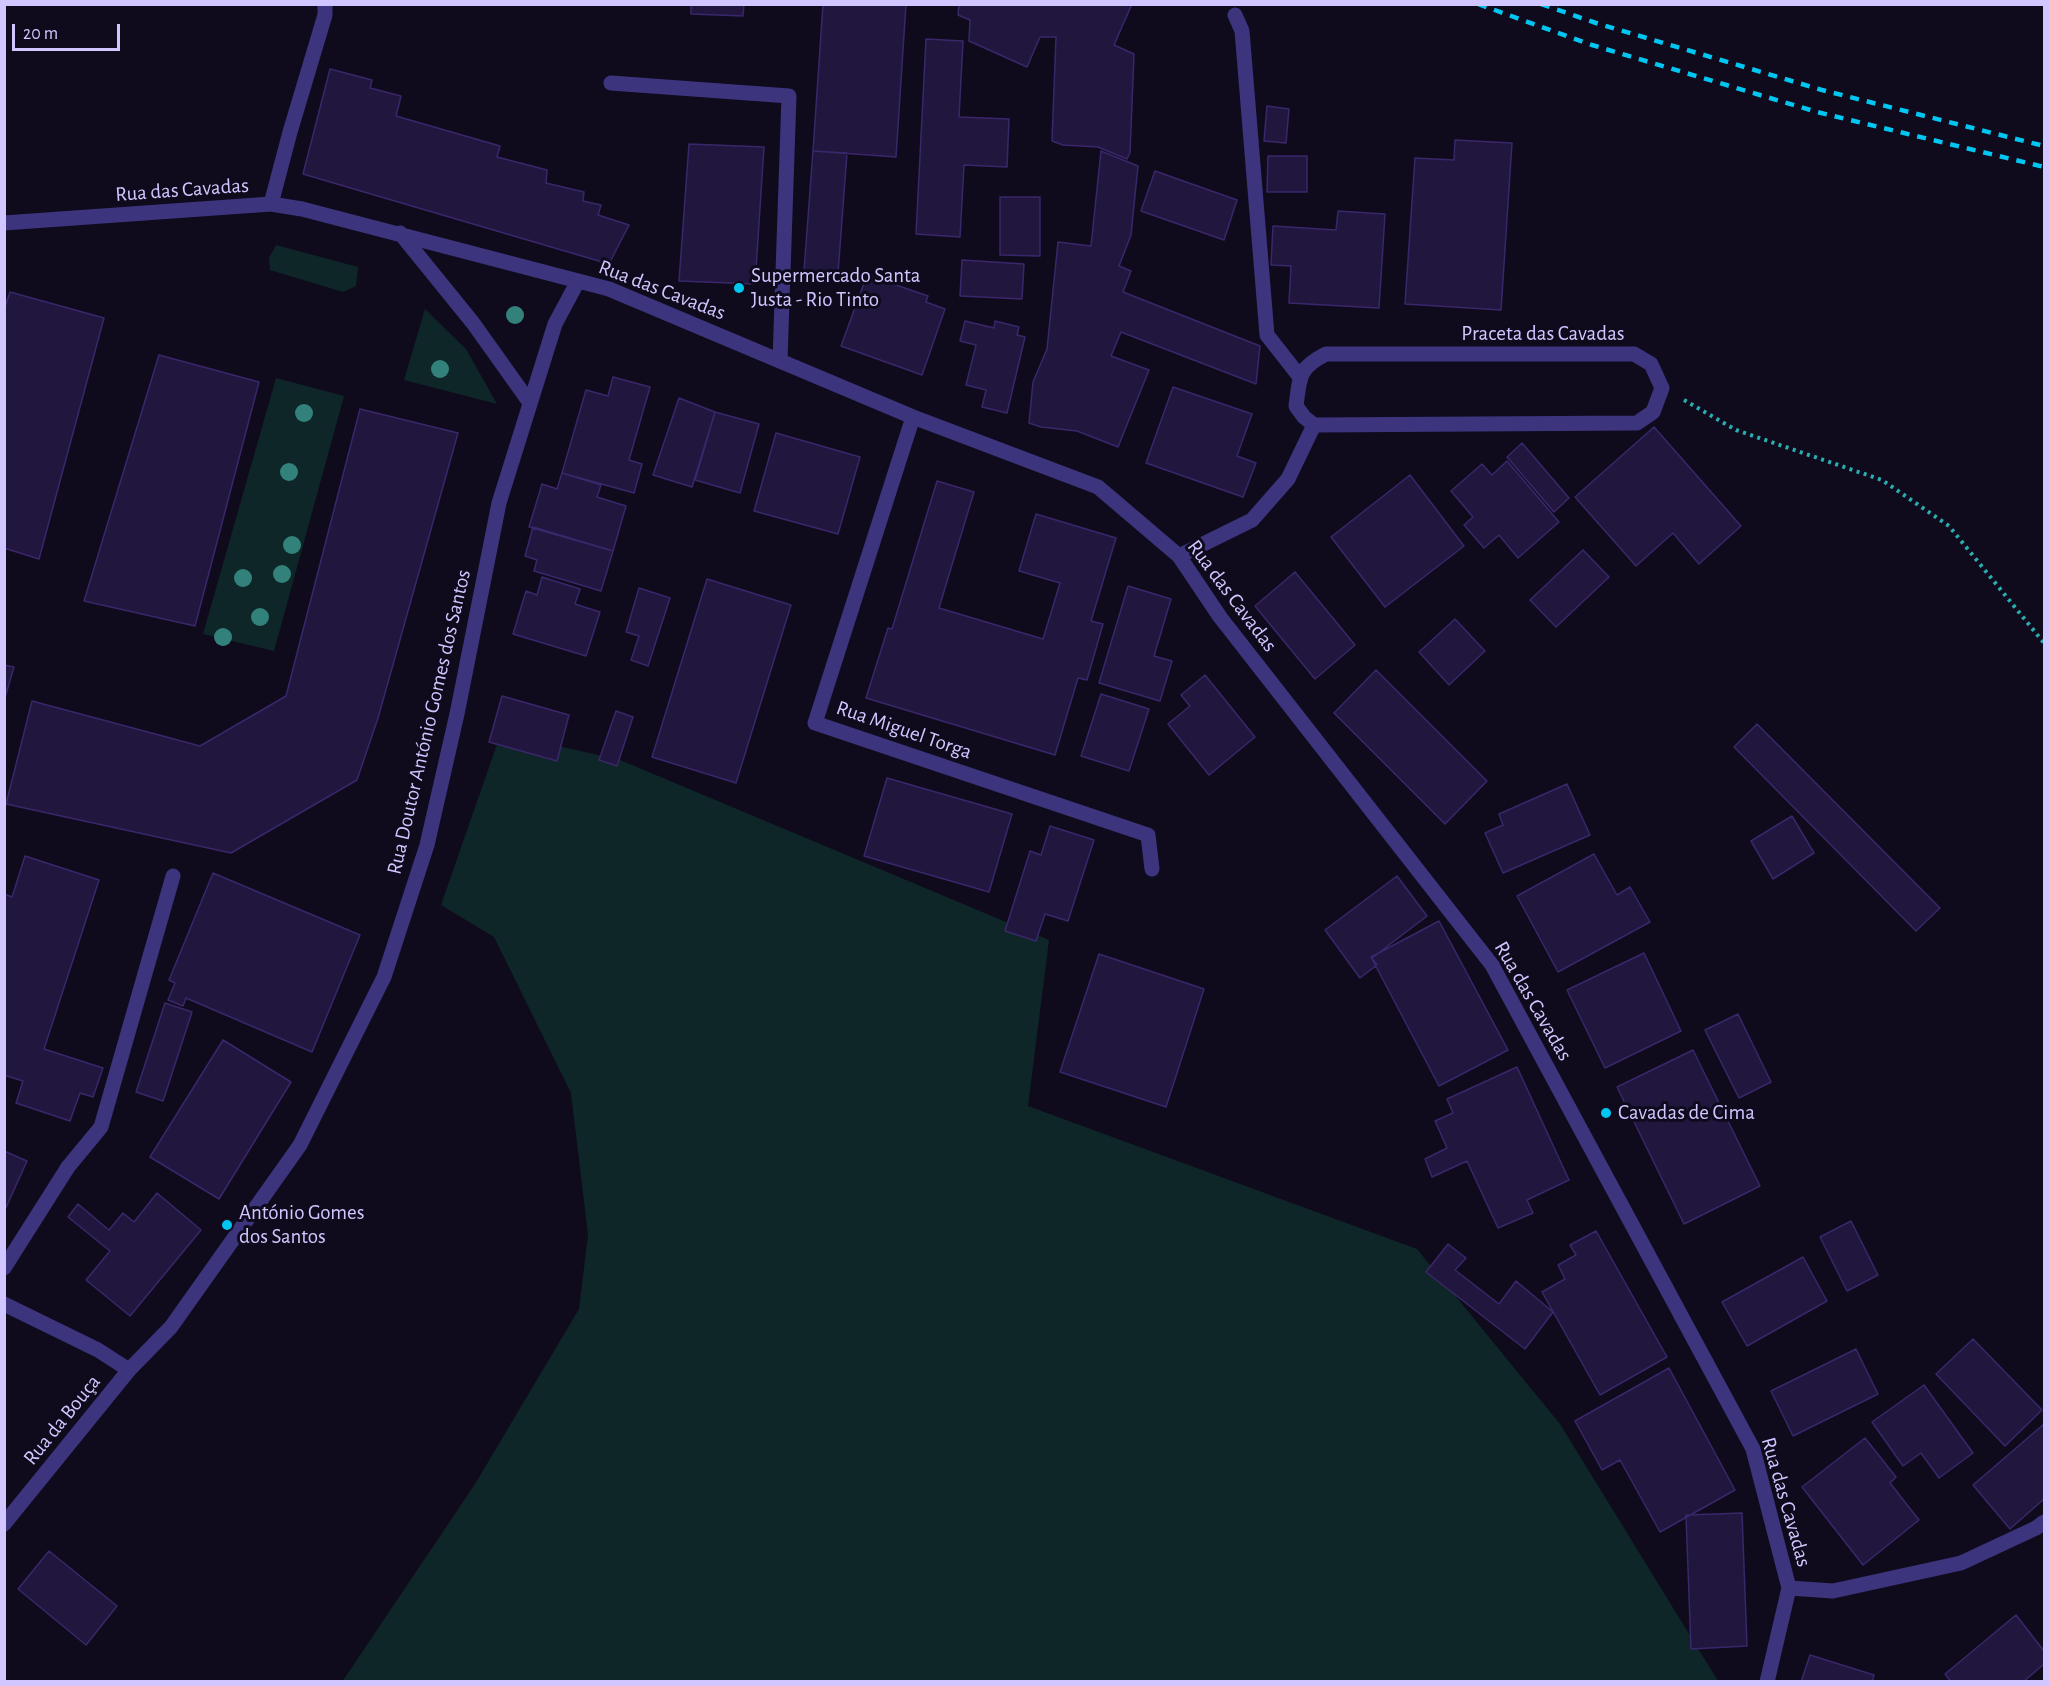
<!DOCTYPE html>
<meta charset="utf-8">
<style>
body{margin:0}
#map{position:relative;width:2049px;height:1686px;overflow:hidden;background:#0f0b1d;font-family:"Alegreya Sans",sans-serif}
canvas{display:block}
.frame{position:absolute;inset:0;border:6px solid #d1c6ff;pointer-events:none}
.scale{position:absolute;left:12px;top:24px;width:108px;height:27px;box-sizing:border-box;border:3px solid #d1c6ff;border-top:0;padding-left:8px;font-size:18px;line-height:21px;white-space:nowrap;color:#d1c6ff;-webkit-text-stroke:4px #0f0b1d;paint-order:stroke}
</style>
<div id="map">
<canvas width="2049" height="1686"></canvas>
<div class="frame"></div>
<div class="scale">20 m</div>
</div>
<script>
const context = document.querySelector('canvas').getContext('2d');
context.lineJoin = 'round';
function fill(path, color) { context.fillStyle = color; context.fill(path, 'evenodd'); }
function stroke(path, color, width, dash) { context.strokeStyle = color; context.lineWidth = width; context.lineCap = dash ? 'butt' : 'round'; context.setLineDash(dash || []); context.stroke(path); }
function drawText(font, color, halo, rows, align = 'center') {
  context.font = font + ' "Alegreya Sans",sans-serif'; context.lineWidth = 6; context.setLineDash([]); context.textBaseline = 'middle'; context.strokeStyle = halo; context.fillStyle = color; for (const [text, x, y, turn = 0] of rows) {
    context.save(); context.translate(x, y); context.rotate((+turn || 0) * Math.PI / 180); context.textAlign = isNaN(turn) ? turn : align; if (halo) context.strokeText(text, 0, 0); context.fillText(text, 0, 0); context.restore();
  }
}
fill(new Path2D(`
 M276 245 358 267 356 286 343 292 270 270 269 258Z
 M425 309 466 349 497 404 404 380Z
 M276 378 344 396 274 651 203 634Z
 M501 733 620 760 1049 940 1028 1106 1417 1249 1560 1424 1718 1681 342 1682 475 1484 579 1309 588 1235 571 1093 494 937 441 905Z`), '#0e2627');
const building = new Path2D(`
 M691 4H744L743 16 691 14Z
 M823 4H906L896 157 813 151Z
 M959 4H1132L1114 45 1134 54 1130 153 1127 159 1098 147 1063 145 1052 141 1056 37H1040L1027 67 969 41 970 20 958 15Z
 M926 39 963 41 959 117 1009 119 1007 167 964 165 960 237 916 234Z
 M330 69 372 80 370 88 401 96 396 116 500 146 497 157 547 170 546 183 584 192 583 201 601 205 598 215 629 225 609 264 303 174Z
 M1267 106 1289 109 1286 143 1264 141Z
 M1455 140 1512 143 1501 310 1405 304 1415 158 1454 160Z
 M689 144 764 147 755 284 679 281Z
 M813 151 847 153 838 273 804 271Z
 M1101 151 1138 166 1131 235 1119 266 1131 271 1123 292 1260 346 1256 384 1121 332 1111 356 1149 370 1118 447 1077 431 1041 427 1029 423 1033 382 1047 349 1058 242 1091 246Z
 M1268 156H1307V192H1267Z
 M1155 171 1237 200 1224 240 1141 211Z
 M1000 197H1040V256L1000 255Z
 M1338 211 1385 214 1379 308 1289 303 1291 266 1271 265 1273 226 1336 230Z
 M962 260 1024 264 1022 299 960 296Z
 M867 275 928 296 926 302 945 309 922 375 841 346Z
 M10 292 104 318 39 559 4 548V310Z
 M965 321 994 328 995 321 1019 327 1017 335 1025 337 1007 413 982 407 986 390 966 385 976 345 960 341Z
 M159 355 259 382 195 626 84 601Z
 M613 377 650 387 629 460 642 464 634 493 562 473 586 390 608 396Z
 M1173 387 1252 414 1237 456 1256 463 1243 497 1146 463Z
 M679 398 715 412 692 487 653 475Z
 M360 409 458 433 378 718 357 780 231 853 6 804 32 701 200 746 286 696Z
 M715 412 759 424 740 493 695 480Z
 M1654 427 1741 526 1699 564 1673 533 1636 566 1575 497Z
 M776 433 860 457 838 534 754 511Z
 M1522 443 1569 498 1554 512 1507 457Z
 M1507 461 1559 522 1518 558 1499 535 1484 548 1464 525 1473 517 1451 491 1482 464 1492 475Z
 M562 473 601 485 597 497 626 506 613 551 529 527 542 484 557 489Z
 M1410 475 1464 546 1385 607 1331 537Z
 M937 481 974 492 939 608 1043 639 1060 583 1019 571 1036 514 1116 538 1091 621 1103 624 1087 680 1078 678 1055 755 866 698 888 628 892 629Z
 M533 527 613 551 601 591 534 571 537 560 525 556Z
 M1583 550 1609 577 1556 627 1530 600Z
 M1295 572 1355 645 1315 679 1255 606Z
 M542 577 580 589 575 604 600 612 586 656 513 634 526 591 537 595Z
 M707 579 791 605 736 783 652 757Z
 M1128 586 1171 599 1154 656 1172 661 1160 701 1099 683Z
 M639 588 670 598 648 666 631 660 639 636 626 632Z
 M1455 619 1485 651 1449 685 1419 652Z
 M4 665 14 667 4 701Z
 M1376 670 1487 781 1445 824 1334 713Z
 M1205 675 1255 737 1209 775 1168 724 1190 706 1181 695Z
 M1101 694 1149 709 1129 771 1081 756Z
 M502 696 569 715 557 761 489 742Z
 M616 711 633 717 617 766 599 760Z
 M1757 724 1940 908 1916 931 1734 747Z
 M887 778 1012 814 989 892 864 856Z
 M1567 784 1590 835 1503 873 1485 833 1503 825 1499 814Z
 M1792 816 1814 853 1773 879 1751 841Z
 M1050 826 1094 840 1068 921 1045 914 1036 941 1005 931 1030 851 1041 855Z
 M1594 854 1617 895 1630 887 1650 922 1558 972 1517 896Z
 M25 856 99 880 44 1049 103 1068 93 1097 80 1093 70 1121 16 1103 23 1081 4 1075V894L12 897Z
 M213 873 360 935 312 1052 186 998 183 1006 168 1000 175 983 169 980Z
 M1397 876 1427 916 1372 958 1377 965 1360 978 1325 930Z
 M1439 921 1508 1050 1439 1086 1371 957Z
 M1644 953 1681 1031 1605 1068 1567 990Z
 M1099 954 1204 989 1166 1107 1060 1072Z
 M165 1003 192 1012 163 1101 136 1092Z
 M1738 1014 1771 1082 1739 1098 1705 1030Z
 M223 1040 291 1082 219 1199 150 1157Z
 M1693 1050 1760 1186 1684 1224 1617 1087Z
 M1517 1067 1569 1180 1527 1200 1533 1213 1498 1228 1467 1161 1432 1177 1425 1159 1447 1148 1435 1121 1453 1113 1447 1099Z
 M4 1151 27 1161 4 1212Z
 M157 1193 201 1230 130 1316 86 1280 110 1251 68 1217 78 1204 109 1230 123 1213 134 1222Z
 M1851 1221 1878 1275 1847 1291 1820 1237Z
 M1596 1231 1667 1357 1600 1395 1542 1292 1565 1279 1558 1265 1576 1255 1570 1245Z
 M1448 1244 1466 1258 1455 1270 1499 1304 1516 1281 1553 1312 1525 1349 1426 1272Z
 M1803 1257 1827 1301 1747 1346 1722 1302Z
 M1973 1339 2042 1410 2005 1446 1936 1374Z
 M1856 1349 1878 1394 1793 1436 1771 1391Z
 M1669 1368 1735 1490 1660 1532 1620 1460 1602 1470 1575 1421Z
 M1924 1385 1973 1453 1939 1478 1921 1453 1903 1466 1872 1422Z
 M2044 1424V1499L2010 1529 1973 1485Z
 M1865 1438 1896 1477 1890 1483 1919 1520 1863 1565 1802 1487Z
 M1742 1513 1747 1646 1691 1649 1686 1515Z
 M49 1551 117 1606 86 1645 18 1589Z
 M2016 1615 2044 1651V1664L2023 1682H1951L1945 1674Z
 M1810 1655 1874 1675 1872 1682H1801Z`);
fill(building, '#21163e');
stroke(building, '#3a276b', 1.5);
stroke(new Path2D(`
 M1684 400 1736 430 1882 480 1949 526 2044 643`), '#29aeb1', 4, [3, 4.5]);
stroke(new Path2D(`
 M1235 15 1242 31 1267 335 1300 377
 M611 83 789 96 780 360
 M271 204 290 132 325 15V4
 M4 223 271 204 302 209 609 289 913 417 1098 487 1179 556 1220 617 1492 965 1753 1449 1789 1588 1767 1682
 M400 233 473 323 530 403
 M913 417 815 723 1148 835 1152 869
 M1179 556 1252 520 1288 479 1314 425 1637 423 1653 412 1662 388 1651 364 1634 354H1326C1298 368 1300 377 1296 406L1304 417 1314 425
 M4 1268 68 1167 101 1127 173 876
 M4 1304 98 1350 129 1370
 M4 1524 129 1370 171 1327 300 1145 384 977 427 845 457 714 499 503 555 324 578 281
 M1789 1588 1833 1591 1961 1563 2036 1528 2044 1522`), '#3c347d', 15);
stroke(new Path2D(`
 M1478 4 1592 45 1817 112 2044 167
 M1541 4 1596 23 1822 90 2044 146`), '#00c6f1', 4.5, [9, 8]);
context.fillStyle = '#33817b';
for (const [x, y] of [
 [515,315],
 [440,369],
 [304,413],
 [289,472],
 [292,545],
 [282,574],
 [243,578],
 [260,617],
 [223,637]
]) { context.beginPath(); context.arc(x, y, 9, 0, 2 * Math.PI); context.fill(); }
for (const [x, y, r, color] of [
 [739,288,6,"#00c6f1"],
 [1606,1113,6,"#00c6f1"],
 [227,1225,6,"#00c6f1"]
]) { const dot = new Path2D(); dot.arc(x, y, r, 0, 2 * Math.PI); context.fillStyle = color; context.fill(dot); stroke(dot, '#0f0b1d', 2); }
drawText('21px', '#d1c6ff', '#0f0b1d', [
 ["Rua das Cavadas",182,190,-4],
 ["Rua das Cavadas",662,290,21],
 ["Praceta das Cavadas",1543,334],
 ["Rua das Cavadas",1232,596,53],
 ["Rua Doutor António Gomes dos Santos",429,722,-77],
 ["Rua Miguel Torga",904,730,19],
 ["Rua das Cavadas",1533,1001,60],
 ["Rua da Bouça",62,1420,-51],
 ["Rua das Cavadas",1786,1502,74]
]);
drawText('21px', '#d1c6ff', '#0f0b1d', [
 ["Supermercado Santa",751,276],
 ["Justa - Rio Tinto",751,300],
 ["Cavadas de Cima",1618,1113],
 ["António Gomes",239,1213],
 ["dos Santos",239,1237]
], 'left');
</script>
